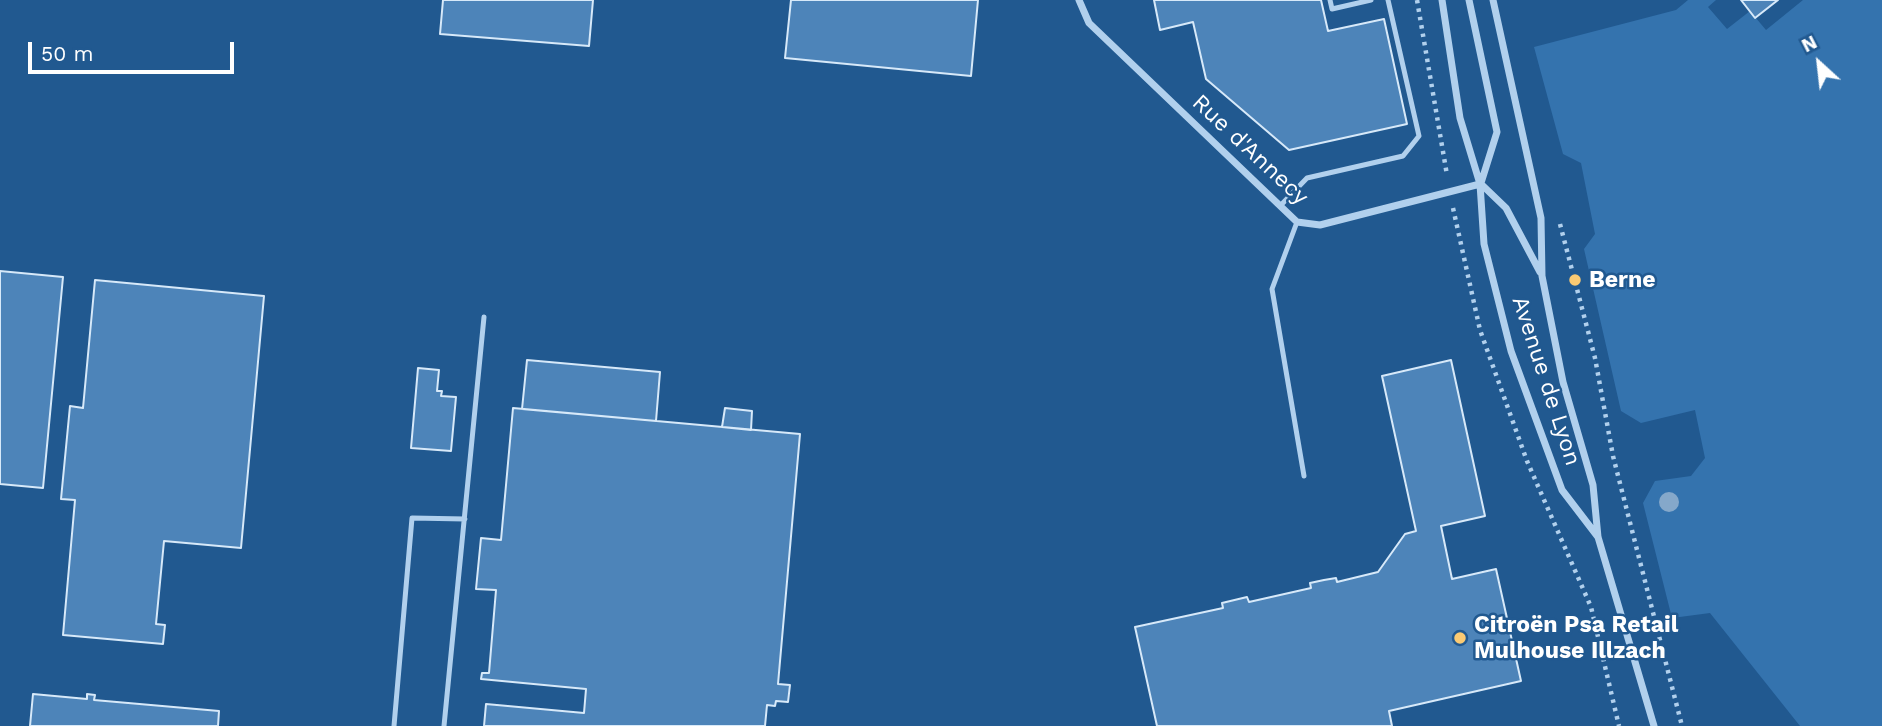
<!DOCTYPE html>
<meta charset="utf-8">
<style>
body{margin:0}
#map{position:relative;width:1882px;height:726px;overflow:hidden;background:#215990;font-family:"Work Sans",sans-serif}
canvas{display:block}
.north{position:absolute;left:1784px;top:28px;width:70px;height:70px;-webkit-text-stroke:5px #215990;paint-order:stroke;rotate:333deg;font-size:19px;font-weight:700;line-height:28px;text-align:center;color:#fff}
.north::after{content:'';display:block;margin:auto;width:24px;height:32px;background:#fff;clip-path:polygon(50% 0,100% 100%,50% 72%,0 100%)}
.scale{position:absolute;left:28px;top:42px;width:206px;height:32px;box-sizing:border-box;border:4px solid #fff;border-top:0;padding-left:9px;font-size:21px;line-height:24px;white-space:nowrap;color:#fff;-webkit-text-stroke:5px #215990;paint-order:stroke}
</style>
<div id="map">
<canvas width="1882" height="726"></canvas>
<div class="north">N</div>
<div class="scale">50 m</div>
</div>
<script>
const context = document.querySelector('canvas').getContext('2d');
context.lineJoin = 'round';
function fill(path, color) { context.fillStyle = color; context.fill(path, 'evenodd'); }
function stroke(path, color, width, dash) { context.strokeStyle = color; context.lineWidth = width; context.lineCap = dash ? 'butt' : 'round'; context.setLineDash(dash || []); context.stroke(path); }
function drawText(font, color, halo, rows, align = 'center') {
  context.font = font + ' "Work Sans",sans-serif'; context.lineWidth = 5; context.setLineDash([]); context.textBaseline = 'middle'; context.strokeStyle = halo; context.fillStyle = color; for (const [text, x, y, turn = 0] of rows) {
    context.save(); context.translate(x, y); context.rotate((+turn || 0) * Math.PI / 180); context.textAlign = isNaN(turn) ? turn : align; if (halo) context.strokeText(text, 0, 0); context.fillText(text, 0, 0); context.restore();
  }
}
fill(new Path2D(`
 M1688 0H1716L1708 7 1727 29 1750 11 1766 30 1803 0H1882V726H1800L1710 613 1672 618 1643 503 1655 481 1691 476 1705 458 1695 410 1641 423 1621 411 1584 249 1595 234 1581 163 1563 154 1534 47 1676 10Z`), '#3473ae');
const building = new Path2D(`
 M443 0H593L589 46 440 34Z
 M791 0H978L971 76 785 58Z
 M1154 0H1321L1328 31 1384 19 1407 124 1289 150 1206 79 1193 22 1160 30Z
 M1741 0H1778L1755 18Z
 M0 271 63 277 43 488 0 484Z
 M95 280 264 296 241 548 164 541 156 624 165 625 163 644 63 635 75 500 61 499 70 406 83 408Z
 M527 360 660 372 656 421 522 409Z
 M1451 360 1485 516 1441 526 1452 579 1496 569 1521 681 1389 711 1392 726H1157L1135 627 1223 608 1222 603 1247 597 1249 602 1311 588 1310 583 1324 580 1336 578 1337 582 1378 572 1405 534 1416 531 1382 376Z
 M418 368 439 370 437 391H442L441 396 456 397 451 451 411 448Z
 M513 408 800 434 778 684 790 685 788 702 776 701 775 706 767 705 765 726H484L486 704 584 713 586 689 481 679 482 673H489L496 590 476 589 481 538 501 540Z
 M725 408 752 411 751 430 722 427Z
 M33 694 87 699V694L95 695 94 700 219 711 218 726H30Z`);
fill(building, '#4d84b9');
stroke(building, '#d7e9f9', 2);
stroke(new Path2D(`
 M1417 0 1447 175
 M1453 208 1480 330 1527 461 1591 607 1619 726
 M1560 224 1595 358 1613 456 1682 726`), '#b1d0ed', 4.5, [3.5, 5]);
stroke(new Path2D(`
 M1330 0 1332 9 1371 0
 M1280 206 1307 178 1403 156 1419 136 1388 0
 M1297 222 1272 289 1304 476
 M394 726 412 518 465 519
 M444 726 484 317`), '#b1d0ed', 5);
stroke(new Path2D(`
 M1079 0 1089 23 1297 222 1320 225 1480 184
 M1442 0 1460 118 1480 184 1484 244 1511 351 1562 490 1598 537
 M1469 0 1497 132 1481 183
 M1493 0 1541 218 1542 276 1563 382 1593 485 1598 537 1654 726
 M1481 184 1506 208 1540 272`), '#b1d0ed', 7);
context.fillStyle = '#85a8ca';
for (const [x, y] of [
 [1669,502]
]) { context.beginPath(); context.arc(x, y, 10, 0, 2 * Math.PI); context.fill(); }
for (const [x, y, r, color] of [
 [1575,280,7,"#faca73"],
 [1460,638,7,"#faca73"]
]) { const dot = new Path2D(); dot.arc(x, y, r, 0, 2 * Math.PI); context.fillStyle = color; context.fill(dot); stroke(dot, '#215990', 2.5); }
drawText('23px', '#fff', '#215990', [
 ["Rue d'Annecy",1250,150,43],
 ["Avenue de Lyon",1546,381,72]
]);
drawText('bold 23px', '#fff', '#215990', [
 ["Berne",1589,280],
 ["Citroën Psa Retail",1474,625],
 ["Mulhouse Illzach",1474,651]
], 'left');
</script>
